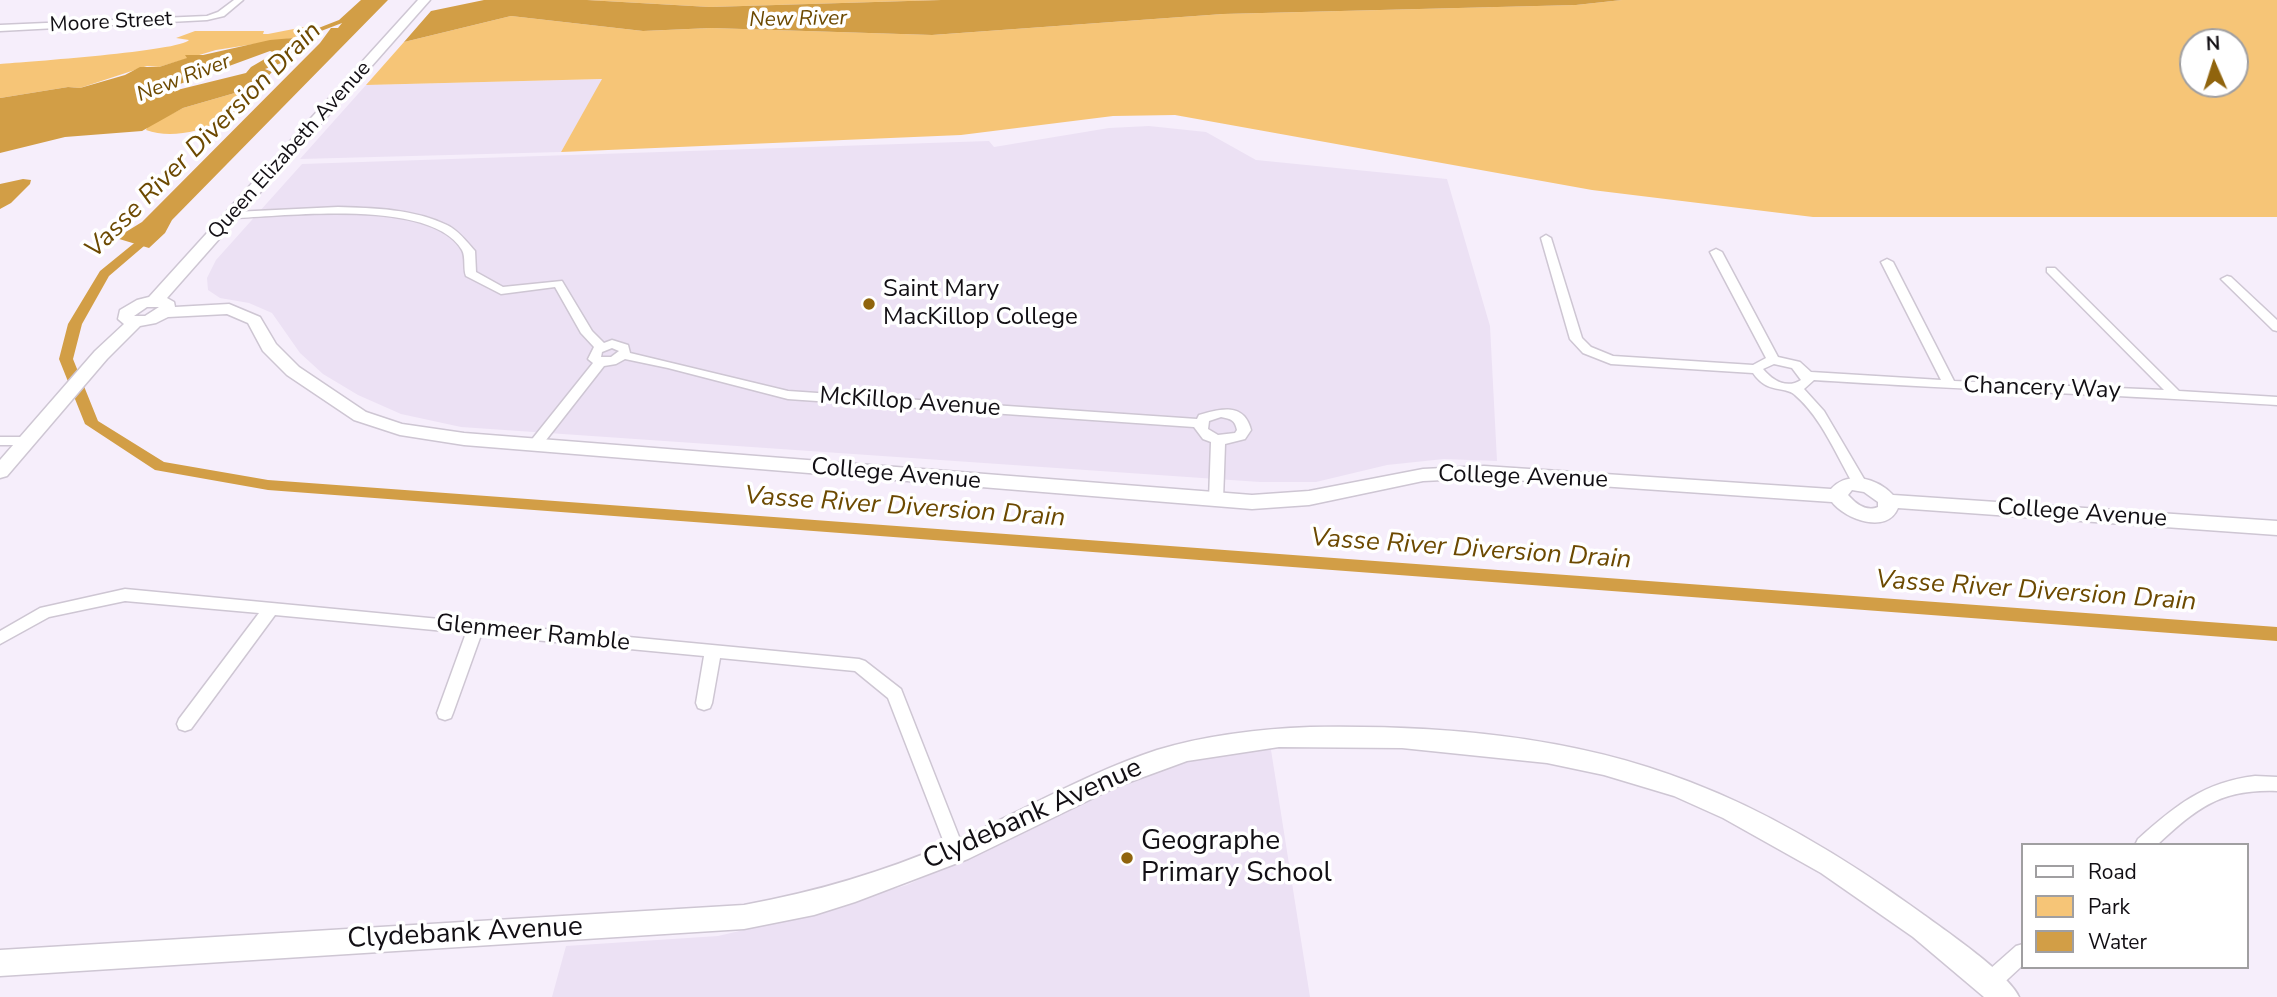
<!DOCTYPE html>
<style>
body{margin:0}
#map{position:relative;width:2277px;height:997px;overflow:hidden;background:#f6eefb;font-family:"Nunito Sans",sans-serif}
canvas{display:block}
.legend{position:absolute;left:2021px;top:843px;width:228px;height:126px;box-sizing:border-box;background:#fff;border:2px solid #a09fa1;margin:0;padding:9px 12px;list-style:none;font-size:21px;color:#120f14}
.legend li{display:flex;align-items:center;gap:14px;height:35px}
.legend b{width:35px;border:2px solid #a09fa1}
.north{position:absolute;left:2179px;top:28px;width:70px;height:70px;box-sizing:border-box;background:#fff;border:2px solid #a09fa1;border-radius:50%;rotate:357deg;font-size:19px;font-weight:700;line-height:28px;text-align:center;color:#120f14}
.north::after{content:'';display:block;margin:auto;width:24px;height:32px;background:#90640d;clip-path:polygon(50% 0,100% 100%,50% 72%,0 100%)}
</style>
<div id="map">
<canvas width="2277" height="997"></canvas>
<ul class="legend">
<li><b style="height:9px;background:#fff"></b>Road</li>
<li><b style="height:19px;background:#f6c577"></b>Park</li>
<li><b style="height:19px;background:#d29e46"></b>Water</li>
</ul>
<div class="north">N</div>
</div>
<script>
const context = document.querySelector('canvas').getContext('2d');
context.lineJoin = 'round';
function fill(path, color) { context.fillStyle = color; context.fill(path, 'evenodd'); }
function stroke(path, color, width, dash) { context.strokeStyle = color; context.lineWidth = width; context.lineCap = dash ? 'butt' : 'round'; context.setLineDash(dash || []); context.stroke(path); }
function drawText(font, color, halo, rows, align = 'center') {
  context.font = font + ' "Nunito Sans",sans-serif'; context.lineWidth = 7; context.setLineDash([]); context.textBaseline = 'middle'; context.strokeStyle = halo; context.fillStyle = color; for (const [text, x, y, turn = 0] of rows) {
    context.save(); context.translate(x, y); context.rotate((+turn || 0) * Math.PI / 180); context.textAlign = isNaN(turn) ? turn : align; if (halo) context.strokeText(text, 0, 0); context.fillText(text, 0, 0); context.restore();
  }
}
fill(new Path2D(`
 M603 79 561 152 300 159 366 85Z
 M1149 126 1206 132 1256 160 1447 179 1490 326 1497 461 1444 459 1387 465 1316 482H1260L461 427 401 414 358 395 323 374 300 353 272 313 249 303 220 298 208 290 207 278 216 260 302 164 989 141 994 147 1109 128Z
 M1247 750H1271L1310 997H552L566 946 718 936 791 919 907 885 1123 783 1188 762Z`), '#ece1f4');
fill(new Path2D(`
 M587 0H941L710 7Z
 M1622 0H2277V217H1813L1592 190 1175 115 1113 116 961 135 561 152 602 79 366 85 404 42 511 16 643 31 711 28 932 35 1223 14 1576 5ZM2193 42H2235V84H2193Z
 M309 26 314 29 293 38 216 50 159 67 147 66 80 88 68 87 0 98V64C25 62 181 51 189 40L176 38 195 31H264L263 34H268Z
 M259 86C240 120 183 144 146 130L148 126 183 108Z`), '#f6c577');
fill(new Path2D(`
 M361 0H388L172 220 165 233 149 248 116 238 142 222 320 43 331 28H338L342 23 308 36 296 52 283 58 284 62 265 69 272 72 259 86 183 108 142 131 65 137 0 153V98L68 87 80 88 125 75 140 67H159L187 58 185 55H203L270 40 293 38 339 20ZM270 51 275 53 251 67 246 73 169 92 180 84Z
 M484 0H587L710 7 941 0H1622L1576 5 1223 14 932 35 711 28 643 31 511 16 404 42 431 11Z
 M23 179 31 180 30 184 11 203 0 209V184Z`), '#d29e46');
fill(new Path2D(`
 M154 227 160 231 158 234 109 276 82 324 73 359 98 421 164 462 268 480 2277 627V641L268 490 155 470 85 424 59 359 68 324 100 271Z`), '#d29e46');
const street = new Path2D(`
 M234 0H243L224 16 207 20 0 31V25L207 16 218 12Z
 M338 207C374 208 414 209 447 225 458 230 467 242 475 251L476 272 503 287 562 281 592 331 604 343 612 340 628 345 630 353 788 391 1197 419 1199 415C1220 409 1244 402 1251 430L1245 439 1225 444 1223 500 1216 505 1209 500 1211 442 1203 439 1194 427 788 399 668 368 625 359 616 364 604 366 539 449H529L527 446 529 443 593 363 588 359 594 347 581 333 555 287 501 294 466 276C463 269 466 257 462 250 432 198 286 216 234 218L229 215 234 212ZM612 348 619 351 611 357H601L602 352ZM1221 417C1231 419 1235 420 1237 430L1235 433 1218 435 1208 429 1209 421Z
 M1546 235 1551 238 1582 338 1591 347 1613 356 1753 365 1766 358 1710 252 1716 249 1722 252 1778 357 1800 362 1811 372 1941 380 1881 262 1887 259 1893 262 1954 381 2164 390 2047 272V268H2055L2179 391 2277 397V405C2122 395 1968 390 1814 380L1804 389 1824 411 1867 484 1860 489 1855 487C1837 457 1822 418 1795 395 1784 385 1768 395 1753 373L1611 364 1583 353 1570 339 1541 238ZM1774 364 1792 368 1801 380C1787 389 1773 381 1763 369Z
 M2227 276 2231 277 2277 320V331L2273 330 2223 281 2221 279Z
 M0 437H28L35 441 28 445H0Z
 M125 589 859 659 865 661 901 689 965 852 962 858 956 860 950 858 888 698 855 671 720 658 712 703 710 708 704 710 698 708 696 703 704 656 481 635 453 713 451 718 445 720 439 718 437 713 466 633 275 615 191 729 185 731 179 729 177 724 179 719 259 613 125 601 49 617 0 644V631L40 608Z
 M2255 776 2277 777V791C2220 789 2197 808 2157 845H2135L2138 839C2175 806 2204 782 2255 776Z
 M2023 944V965L1996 990 1989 993 1982 990 1979 983 1982 976 2016 946Z`);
const secondary = new Path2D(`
 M418 0H430L167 298 174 302 175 307 229 304 260 317 276 344 299 367 366 412 402 424 464 433 1252 495 1309 491 1423 469 1484 466 1831 489C1848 470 1877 478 1893 495L2277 521V535L1898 508C1887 535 1845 519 1832 502L1484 478 1423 481 1309 505 1252 509 464 445 400 435 354 420 287 375 263 351 248 323 227 314 168 317 156 323 140 326 107 359 7 476 0 478V460L95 351 124 324 118 319 120 310 137 300 149 297ZM147 307H159L145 316H134ZM1852 490 1864 492 1878 502V507C1866 512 1856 504 1848 495Z
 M1310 727C1437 725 1571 735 1690 782 1774 814 1851 862 1924 915 1946 931 2009 974 2019 997H1984L1913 937 1821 873 1723 818 1674 796 1604 775 1547 763 1402 748 1279 747 1187 761 1116 787 968 859 855 902 814 915 744 929 0 976V950L744 905C815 892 881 873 948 844 1018 814 1084 774 1157 750 1207 735 1258 729 1310 727Z`);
stroke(street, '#cec6d3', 3);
stroke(secondary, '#cec6d3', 3);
fill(street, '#fff');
fill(secondary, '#fff');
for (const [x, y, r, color] of [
 [869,304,7,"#90640d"],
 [1127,858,7,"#90640d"]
]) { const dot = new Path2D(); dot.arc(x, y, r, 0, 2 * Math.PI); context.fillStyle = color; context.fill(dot); stroke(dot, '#fff', 2.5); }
drawText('italic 21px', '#6c4900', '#fff', [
 ["New River",798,20,-1],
 ["New River",184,79,-21]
]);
drawText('21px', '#120f14', '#fff', [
 ["Moore Street",111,23,-3],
 ["Queen Elizabeth Avenue",290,151,-48]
]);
drawText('24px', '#120f14', '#fff', [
 ["Saint Mary",883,290],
 ["MacKillop College",883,318]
], 'left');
drawText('24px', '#120f14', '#fff', [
 ["Chancery Way",2042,389,2],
 ["McKillop Avenue",910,403,4],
 ["College Avenue",896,475,5],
 ["College Avenue",1523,478,2],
 ["College Avenue",2082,514,4],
 ["Glenmeer Ramble",533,634,6]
]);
drawText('italic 26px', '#6c4900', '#fff', [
 ["Vasse River Diversion Drain",204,141,-45],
 ["Vasse River Diversion Drain",905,508,4],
 ["Vasse River Diversion Drain",1471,550,4],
 ["Vasse River Diversion Drain",2036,592,4]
]);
drawText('28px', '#120f14', '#fff', [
 ["Clydebank Avenue",1033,815,-24],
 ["Clydebank Avenue",465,934,-3]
]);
drawText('28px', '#120f14', '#fff', [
 ["Geographe",1141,842],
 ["Primary School",1141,874]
], 'left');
</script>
